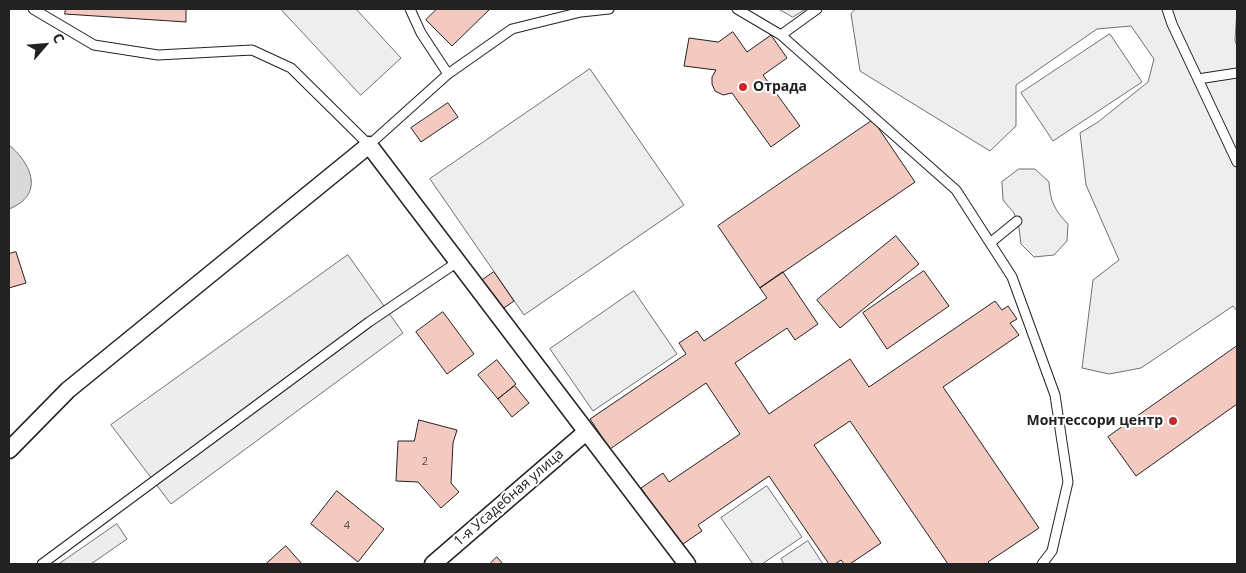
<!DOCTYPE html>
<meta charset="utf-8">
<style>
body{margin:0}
#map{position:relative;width:1246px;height:573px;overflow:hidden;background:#fff;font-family:"Open Sans",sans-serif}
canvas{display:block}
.frame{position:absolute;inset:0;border:10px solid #222;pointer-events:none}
.north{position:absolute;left:20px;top:20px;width:50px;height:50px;-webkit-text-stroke:4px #fff;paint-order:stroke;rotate:63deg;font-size:14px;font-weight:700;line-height:20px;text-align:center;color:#222}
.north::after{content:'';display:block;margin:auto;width:18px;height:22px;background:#222;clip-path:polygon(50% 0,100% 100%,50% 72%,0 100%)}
</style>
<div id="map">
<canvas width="1246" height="573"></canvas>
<div class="frame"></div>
<div class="north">С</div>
</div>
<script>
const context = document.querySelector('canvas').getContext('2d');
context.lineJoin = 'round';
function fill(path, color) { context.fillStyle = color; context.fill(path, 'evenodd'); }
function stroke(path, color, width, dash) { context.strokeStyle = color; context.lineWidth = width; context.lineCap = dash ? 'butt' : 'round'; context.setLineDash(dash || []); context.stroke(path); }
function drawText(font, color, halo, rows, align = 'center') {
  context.font = font + ' "Open Sans",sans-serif'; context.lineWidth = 4; context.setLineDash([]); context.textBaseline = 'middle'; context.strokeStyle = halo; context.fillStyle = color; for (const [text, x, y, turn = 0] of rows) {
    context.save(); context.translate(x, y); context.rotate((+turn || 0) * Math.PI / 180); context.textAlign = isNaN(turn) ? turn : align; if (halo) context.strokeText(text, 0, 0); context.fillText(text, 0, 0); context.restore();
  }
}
const green = new Path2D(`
 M281 9H356L401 58 361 95Z
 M779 9H806L793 17Z
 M856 9H1237L1235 41 1237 46V311L1233 306 1141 368 1109 374 1082 368 1093 280 1119 260 1086 185 1080 133 1098 122 1148 82 1154 59 1131 26 1097 29 1016 85V126L990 151 860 71 851 14Z
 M1110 34 1142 82 1053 141 1021 93Z
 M590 69 684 205 524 315 430 179Z
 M1019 169H1035L1049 182C1050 201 1055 211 1068 224L1067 241 1054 255 1034 257 1021 244 1019 228 1014 213 1003 200 1002 182Z
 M634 291 677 354 593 411 550 349Z
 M767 486 802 537 762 564H753L721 518Z
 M808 541 823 564H784L781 559Z`);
fill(green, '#eee');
stroke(green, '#6f6f6f', 1);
const parking = new Path2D(`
 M348 255 403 333 171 504 111 425Z
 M117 524 127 539 91 564H59Z`);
fill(parking, '#ededed');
stroke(parking, '#6f6f6f', 1);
const water = new Path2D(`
 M9 145C32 164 45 195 9 209Z`);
fill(water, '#d9d9d9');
stroke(water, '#6f6f6f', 1);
const building = new Path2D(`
 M66 9H186V22L65 14Z
 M437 9H490L452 46 426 20Z
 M733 32 747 52 771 35 787 58 763 75 800 126 771 147 732 93 723 95 715 91 712 84V77L716 70 684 66 689 38 718 42Z
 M448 103 458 117 421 142 411 128Z
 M873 120 915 182 760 288 718 226Z
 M896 236 919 264 840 328 817 300Z
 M16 252 26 283 9 288V254Z
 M924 271 949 306 887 349 863 313Z
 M494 272 514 301 501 310 481 281Z
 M783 272 818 324 795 340 787 328 735 363 769 414 850 359 869 387 995 301 1002 310 1008 306 1017 319 1010 323 1019 335 943 387 1039 528 988 562 990 564H948L850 421 814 445 881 543 850 564H844L841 560 835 564H829L769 476 698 525 702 531 680 546 641 488 663 473 669 482 740 434 706 383 610 449 590 419 686 354 679 343 697 331 704 341 767 298 760 288Z
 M443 312 474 354 447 374 416 332Z
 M1237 346V404L1136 476 1108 437Z
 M497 360 516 384 498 399 478 375Z
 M515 386 529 403 512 417 498 399Z
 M419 420 457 430 453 443 451 483 459 492 441 508 418 482 396 481 398 441H414Z
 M337 491 384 529 358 562 311 524Z
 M286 546 302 564H266Z
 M497 557 503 564H490Z`);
fill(building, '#f3c9c0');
stroke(building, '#222', 1);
const service = new Path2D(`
 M33 9 94 45 158 55 252 50 291 68 369 145 448 74 512 29 581 12 609 9
 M410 9 421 33 448 74
 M737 9 781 35 956 190 1012 277 1055 395 1068 482 1052 551 1042 564
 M1167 9 1172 24 1237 162
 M781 35 817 9
 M1198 79 1237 73
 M990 243 1017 221
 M42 564 369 322 456 263`);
const minor = new Path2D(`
 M9 450 68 390 369 145 687 564
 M433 564 586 432`);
stroke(service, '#222', 11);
stroke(minor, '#222', 19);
stroke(service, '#fff', 9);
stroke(minor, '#fff', 16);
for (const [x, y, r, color] of [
 [743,87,5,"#c62828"],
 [1173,421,5,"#c62828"]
]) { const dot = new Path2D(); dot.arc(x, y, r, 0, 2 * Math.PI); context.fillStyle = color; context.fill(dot); stroke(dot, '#fff', 2); }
drawText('11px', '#564c4a', null, [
 ["2",425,462],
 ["4",347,526]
]);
drawText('bold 14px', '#222', '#fff', [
 ["Отрада",753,87],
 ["Монтессори центр",1163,421,"right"]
], 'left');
drawText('14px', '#222', '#fff', [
 ["1-я Усадебная улица",509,498,-41]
]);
</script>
